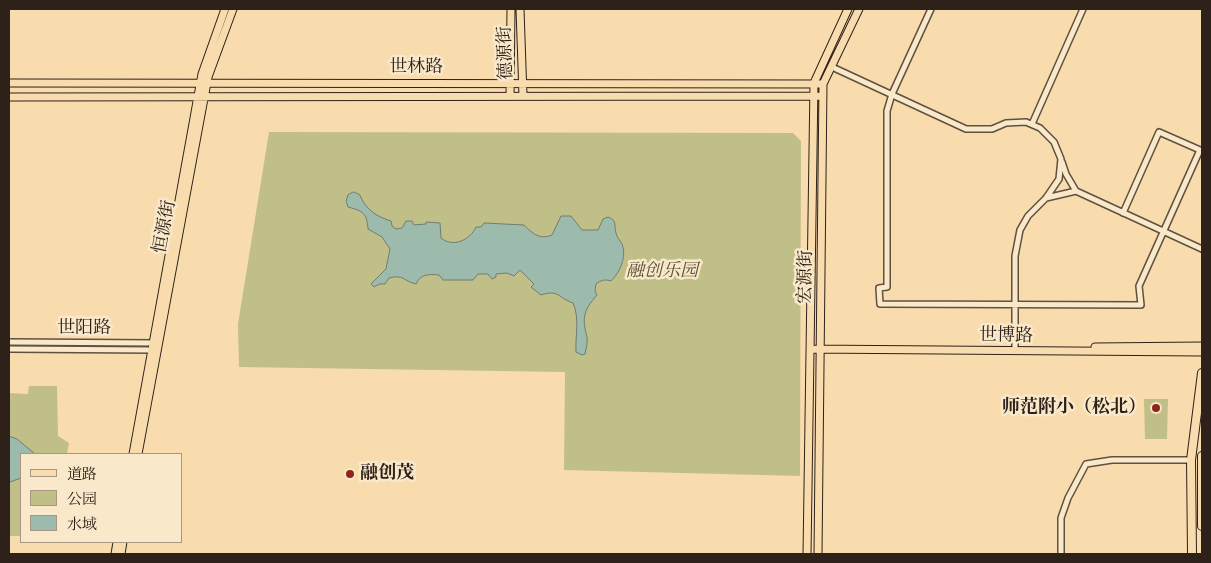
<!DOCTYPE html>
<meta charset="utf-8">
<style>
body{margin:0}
#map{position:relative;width:1211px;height:563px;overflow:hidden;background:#f8dcae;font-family:"IM FELL Great Primer","Noto Serif SC",serif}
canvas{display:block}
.frame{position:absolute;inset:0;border:10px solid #2d2119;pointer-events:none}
.legend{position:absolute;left:20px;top:453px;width:162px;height:90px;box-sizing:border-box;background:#fae8ca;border:1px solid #a89883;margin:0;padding:6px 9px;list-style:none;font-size:15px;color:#2d2119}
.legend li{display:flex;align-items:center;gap:10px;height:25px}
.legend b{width:25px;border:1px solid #a89883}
</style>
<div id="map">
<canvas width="1211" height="563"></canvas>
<div class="frame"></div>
<ul class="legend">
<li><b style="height:6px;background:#f8dcae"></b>道路</li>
<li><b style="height:14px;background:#c1bf88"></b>公园</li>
<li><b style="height:14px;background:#9dbbac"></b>水域</li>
</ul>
</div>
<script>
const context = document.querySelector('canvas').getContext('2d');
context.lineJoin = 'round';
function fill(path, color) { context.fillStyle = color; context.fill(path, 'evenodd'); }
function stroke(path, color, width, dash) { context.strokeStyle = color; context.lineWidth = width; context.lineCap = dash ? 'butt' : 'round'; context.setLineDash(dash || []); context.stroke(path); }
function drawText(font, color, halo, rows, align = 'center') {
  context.font = font + ' "IM FELL Great Primer","Noto Serif SC",serif'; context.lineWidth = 5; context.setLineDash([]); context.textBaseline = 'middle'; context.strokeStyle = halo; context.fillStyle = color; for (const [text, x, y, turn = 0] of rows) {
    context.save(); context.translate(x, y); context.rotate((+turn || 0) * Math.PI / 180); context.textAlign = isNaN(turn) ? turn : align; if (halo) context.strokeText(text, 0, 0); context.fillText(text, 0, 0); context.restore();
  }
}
fill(new Path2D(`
 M269 132 793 133 801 141 800 476 564 470 565 372 239 367 238 324Z
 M29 386H57L58 436 69 443 67 454H21V536H9V393L28 394Z
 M1144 399H1168L1167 439H1145Z`), '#c1bf88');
const water = new Path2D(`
 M354 192 360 195C365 209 377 217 391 221L392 226 396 229 402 228 406 221H412L414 225 426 224V222L440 223 441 238C453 248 470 240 476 227H481L484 223 524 225C533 234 540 240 552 235L561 216H571L582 230H598L603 219 608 217C617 220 614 225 616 233 617 238 620 240 622 244 627 257 620 272 611 281 605 279 601 280 596 284L595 291 597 295C583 311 582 318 587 337 588 342 586 349 585 354L582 355 576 352C575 337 580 318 573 303 558 298 559 289 541 295L531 287 534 284 520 270 514 276 507 273 496 274V277L492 279 488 274H478L473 280H443L439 275C429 274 420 274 416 284 403 281 404 274 389 278L385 284H379L374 287 371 284 386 269 390 249 382 237 368 229C367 213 363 211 348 207L346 201 348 195Z
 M9 436 17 439 35 454H21V478L10 482Z`);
fill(water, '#9dbbac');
stroke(water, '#707d71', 1);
const minor = new Path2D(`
 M931 9 892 94 887 111V287L879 288 880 304 1141 305 1139 286 1200 150 1159 132 1123 213
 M832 67 966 129H992L1006 123 1026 122 1040 128 1054 142 1061 159 1059 179 1046 198 1028 216 1020 230 1015 256V347
 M1032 124 1083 9
 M1062 162 1066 174 1076 191 1202 249
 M1046 198 1076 191
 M9 342 156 343
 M9 349 153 350
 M1061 554V518L1068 498 1086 464 1112 460H1191`);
const major = new Path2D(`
 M520 9 523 96
 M9 83 823 84
 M510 96 511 9
 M9 97 823 96
 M1095 347 1202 346
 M810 349 1202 352
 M133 454 202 74 225 9
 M138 454 208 77 233 9
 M115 554 117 542
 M121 554 123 542
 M807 554 814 83 848 9
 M818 554 823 84 859 9`);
const highway = new Path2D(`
 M1202 456V526
 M1192 554 1191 460 1202 373`);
stroke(minor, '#60503e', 8);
stroke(major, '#2d2119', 9);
stroke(highway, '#2d2119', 10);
stroke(minor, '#fae8ca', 5);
stroke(major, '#f8dcae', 7);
stroke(highway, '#f8dcae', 8);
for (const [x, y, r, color] of [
 [1156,408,5,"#8f2418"],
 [350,474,5,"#8f2418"]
]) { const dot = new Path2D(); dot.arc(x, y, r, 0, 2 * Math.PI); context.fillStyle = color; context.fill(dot); stroke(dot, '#fae8ca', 2); }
drawText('18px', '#2d2119', '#fae8ca', [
 ["德源街",506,53,-92],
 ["世林路",416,68],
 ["恒源街",165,227,-79],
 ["宏源街",806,277,-89],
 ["世阳路",84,329],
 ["世博路",1006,336,1]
]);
drawText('italic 18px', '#59503a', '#fae8ca', [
 ["融创乐园",662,272]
]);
drawText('bold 18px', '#2d2119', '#fae8ca', [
 ["师范附小（松北）",1146,408],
 ["融创茂",360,474,"left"]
], 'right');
</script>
